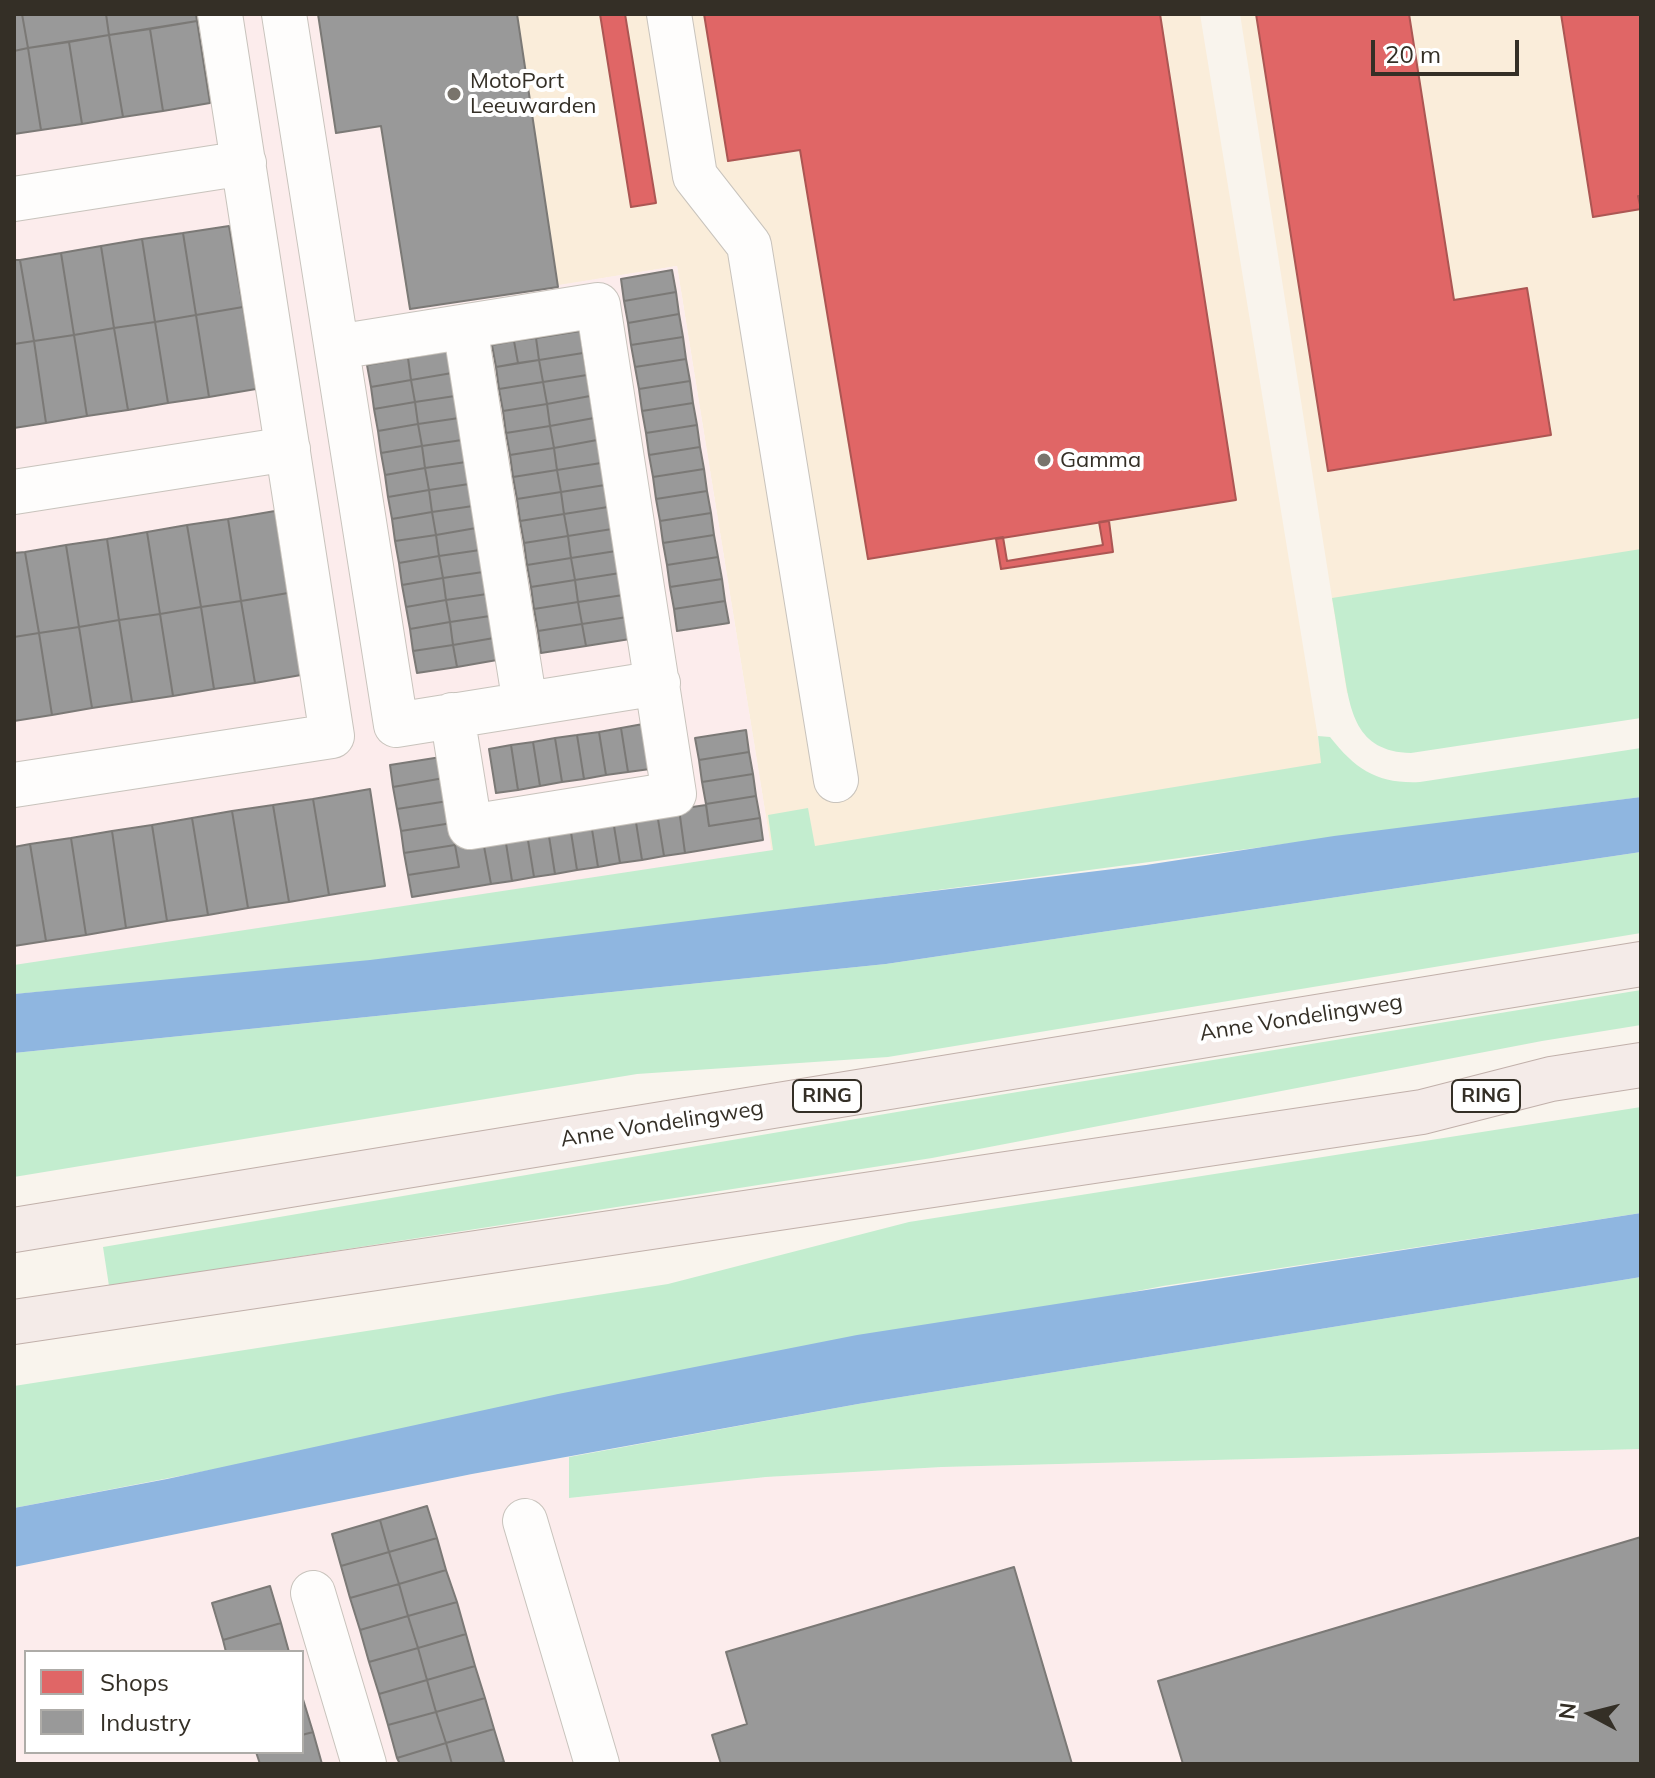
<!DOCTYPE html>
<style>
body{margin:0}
#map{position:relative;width:1655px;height:1778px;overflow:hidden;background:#f9f4ed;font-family:Mulish,sans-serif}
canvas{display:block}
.frame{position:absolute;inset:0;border:16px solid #342f26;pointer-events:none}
.legend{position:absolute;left:24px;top:1650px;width:280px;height:104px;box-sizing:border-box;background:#fff;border:2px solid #aeaca8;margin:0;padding:10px 14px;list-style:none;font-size:24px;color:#342f26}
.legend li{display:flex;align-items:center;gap:16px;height:40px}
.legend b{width:40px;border:2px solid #aeaca8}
.north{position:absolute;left:1551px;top:1674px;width:80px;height:80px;-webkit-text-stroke:6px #fff;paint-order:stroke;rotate:277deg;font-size:22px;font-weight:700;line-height:32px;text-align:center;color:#342f26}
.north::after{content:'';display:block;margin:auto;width:28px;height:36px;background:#342f26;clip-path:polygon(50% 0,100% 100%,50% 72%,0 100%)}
.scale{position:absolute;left:1371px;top:40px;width:148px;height:36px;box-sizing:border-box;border:4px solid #342f26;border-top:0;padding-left:10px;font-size:24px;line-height:28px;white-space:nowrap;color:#342f26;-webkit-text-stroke:6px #fff;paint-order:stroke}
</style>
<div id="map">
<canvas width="1655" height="1778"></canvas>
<div class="frame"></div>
<ul class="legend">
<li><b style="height:22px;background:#e06666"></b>Shops</li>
<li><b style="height:22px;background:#999"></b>Industry</li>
</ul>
<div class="north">N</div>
<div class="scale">20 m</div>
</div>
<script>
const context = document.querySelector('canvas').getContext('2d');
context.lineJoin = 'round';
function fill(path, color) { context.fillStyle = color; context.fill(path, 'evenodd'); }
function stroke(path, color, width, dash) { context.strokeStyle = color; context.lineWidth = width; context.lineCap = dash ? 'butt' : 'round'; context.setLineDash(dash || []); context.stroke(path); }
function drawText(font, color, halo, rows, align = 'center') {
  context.font = font + ' Mulish,sans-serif'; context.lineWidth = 8; context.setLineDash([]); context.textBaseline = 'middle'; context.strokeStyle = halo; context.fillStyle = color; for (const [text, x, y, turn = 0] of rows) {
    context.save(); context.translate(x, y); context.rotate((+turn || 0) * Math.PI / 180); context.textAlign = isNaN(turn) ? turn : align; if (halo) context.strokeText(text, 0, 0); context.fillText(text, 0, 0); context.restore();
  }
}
fill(new Path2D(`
 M317 14H1200L1334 836 781 910 677 266 409 310 380 127 335 134Z
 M1240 14H1641V646L1347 693Z`), '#faedda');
fill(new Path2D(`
 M14 14H317L335 133 380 127 409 309 677 266 781 910 370 960 14 994Z
 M1641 1449V1764H14V1567L472 1474 569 1457 570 1498 766 1477 942 1467ZM26 1652H302V1752H26Z`), '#fcecec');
fill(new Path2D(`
 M1641 549V718L1411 753C1355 752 1350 710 1343 666 1339 643 1336 620 1332 598Z
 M1318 736 1330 737C1356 770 1378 784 1420 782L1641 748V797C1219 852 798 911 375 960 255 974 134 983 14 994V965L773 850 768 815 808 808 815 846 1321 763Z
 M1641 852V933L888 1057 637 1074 14 1177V1053L886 964Z
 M1641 990V1025L1542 1041 932 1158 109 1286 103 1247 938 1105Z
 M1641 1107V1213L1163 1286 14 1508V1386L668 1284 909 1222Z
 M1641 1277V1449L942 1467 766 1477 569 1498V1457L858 1404Z`), '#c3edcf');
fill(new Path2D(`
 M1641 797V852L886 964 14 1053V994L370 960 1146 865 1334 836Z
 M1641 1213V1277L858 1404 472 1474 14 1567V1508L167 1479 558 1394 857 1335Z`), '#8fb6e0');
const shops = new Path2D(`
 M600 14H625L656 203 631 207Z
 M704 14H1160L1236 500 1099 522 1103 545 1007 561 1003 537 868 559 800 150 728 161Z
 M1256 14H1409L1454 300 1527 288 1551 435 1328 471Z
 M1561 14H1641V196H1638L1641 209 1593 217Z
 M1109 521 1113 552 1001 569 996 539Z`);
fill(shops, '#e06666');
stroke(shops, '#ac5653', 2);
const industry = new Path2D(`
 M14 14H22L28 48 14 51Z
 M22 14H106L109 35 28 48Z
 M106 14H196L197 21 109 35Z
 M318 14H517L558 287 410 309 381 126 336 133Z
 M197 21 210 103 163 111 150 29Z
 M150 29 163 111 123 117 109 35Z
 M109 35 123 117 82 124 69 42Z
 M69 42 82 124 41 130 28 48Z
 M28 48 41 130 14 134V51Z
 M229 226 243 307 196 315 183 233Z
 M183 233 196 315 155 322 142 239Z
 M142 239 155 322 114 328 101 246Z
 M101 246 114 328 74 335 61 253Z
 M61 253 74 335 34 341 20 260Z
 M14 260H20L34 341 14 344Z
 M672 270 676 292 624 301 621 279Z
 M676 292 679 314 628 323 624 301Z
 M243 307 256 389 209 397 196 315Z
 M679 314 683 337 631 345 628 323Z
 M196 315 209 397 168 403 155 322Z
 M155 322 168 403 128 410 114 328Z
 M114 328 128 410 87 416 74 335Z
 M580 331 583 353 539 360 536 338Z
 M74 335 87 416 46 423 34 341Z
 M683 337 686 359 635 367 631 345Z
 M536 338 539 360 518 363 514 341Z
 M34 341 46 423 14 428V344Z
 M514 341 518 363 496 367 492 345Z
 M448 351 452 373 411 380 408 358Z
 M583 353 587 375 543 382 539 360Z
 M408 358 411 380 371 387 367 365Z
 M686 359 690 381 639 389 635 367Z
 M539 360 543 382 499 389 496 367Z
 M452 373 455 396 415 402 411 380Z
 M587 375 590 396 547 404 543 382Z
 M411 380 415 402 374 409 371 387Z
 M690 381 693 403 642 411 639 389Z
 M543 382 547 404 503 411 499 389Z
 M455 396 459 418 418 424 415 402Z
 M590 396 594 418 550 426 547 404Z
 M415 402 418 424 378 431 374 409Z
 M693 403 697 425 646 433 642 411Z
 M547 404 550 426 506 433 503 411Z
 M459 418 462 440 422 446 418 424Z
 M594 418 597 440 554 448 550 426Z
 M418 424 422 446 381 453 378 431Z
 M697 425 700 447 649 455 646 433Z
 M550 426 554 448 510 455 506 433Z
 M462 440 466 462 425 468 422 446Z
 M597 440 601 463 557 470 554 448Z
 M422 446 425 468 385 475 381 453Z
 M700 447 704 469 653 477 649 455Z
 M554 448 557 470 513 477 510 455Z
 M466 462 469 484 429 490 425 468Z
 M601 463 605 485 561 492 557 470Z
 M425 468 429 490 388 497 385 475Z
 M704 469 707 491 656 499 653 477Z
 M557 470 561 492 517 499 513 477Z
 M469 484 473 506 432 512 429 490Z
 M605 485 608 507 564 514 561 492Z
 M429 490 432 512 392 519 388 497Z
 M707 491 711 513 660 521 656 499Z
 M561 492 564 514 520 521 517 499Z
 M473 506 476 528 436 535 432 512Z
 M608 507 612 529 568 536 564 514Z
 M275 511 288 593 241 601 228 519Z
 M432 512 436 535 395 541 392 519Z
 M711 513 714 535 663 543 660 521Z
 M564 514 568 536 524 543 520 521Z
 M228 519 241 601 201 607 187 525Z
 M187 525 201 607 160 614 147 532Z
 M476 528 480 550 439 556 436 535Z
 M612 529 616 551 571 558 568 536Z
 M147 532 160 614 119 620 107 539Z
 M436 535 439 556 399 563 395 541Z
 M714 535 718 557 667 565 663 543Z
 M568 536 571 558 527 565 524 543Z
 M107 539 119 620 79 627 66 545Z
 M66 545 79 627 39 633 25 552Z
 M480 550 483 572 443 578 439 556Z
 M616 551 620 573 575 580 571 558Z
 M25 552 39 633 14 637V553Z
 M439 556 443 578 402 585 399 563Z
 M718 557 722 579 670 587 667 565Z
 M571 558 575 580 531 587 527 565Z
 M483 572 487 594 446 600 443 578Z
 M620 573 623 595 578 602 575 580Z
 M443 578 446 600 406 607 402 585Z
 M722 579 725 601 674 609 670 587Z
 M575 580 578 602 534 609 531 587Z
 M288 593 301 675 255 683 241 601Z
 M487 594 490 616 450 622 446 600Z
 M623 595 627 617 582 624 578 602Z
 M446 600 450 622 410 629 406 607Z
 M241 601 255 683 214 689 201 607Z
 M725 601 729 623 677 631 674 609Z
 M578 602 582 624 538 631 534 609Z
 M201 607 214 689 173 696 160 614Z
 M160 614 173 696 132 702 119 620Z
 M490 616 494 638 453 645 450 622Z
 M627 617 630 639 586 646 582 624Z
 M119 620 132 702 92 708 79 627Z
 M450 622 453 645 413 651 410 629Z
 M582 624 586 646 541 653 538 631Z
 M79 627 92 708 52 715 39 633Z
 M39 633 52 715 14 721V637Z
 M494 638 497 660 457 667 453 645Z
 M453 645 457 667 417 673 413 651Z
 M643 724 650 769 628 772 621 728Z
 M621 728 628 772 606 775 599 732Z
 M746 730 749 752 699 760 695 738Z
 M599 732 606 775 584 779 577 735Z
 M577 735 584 779 562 782 555 738Z
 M555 738 562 782 540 786 533 742Z
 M533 742 540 786 518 790 511 745Z
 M511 745 518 790 496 793 489 749Z
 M749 752 753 774 702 782 699 760Z
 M441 757 444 778 393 787 390 765Z
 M753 774 756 796 706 804 702 782Z
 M444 778 448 801 397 809 393 787Z
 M370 789 385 886 329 895 313 799Z
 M756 796 760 818 709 826 706 804Z
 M313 799 329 895 289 902 273 805Z
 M448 801 452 823 401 831 397 809Z
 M273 805 289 902 248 908 232 811Z
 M706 805 709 826 760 818 763 840 685 853 679 809Z
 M679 809 685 853 664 856 657 813Z
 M232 811 248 908 208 915 192 818Z
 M657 813 664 856 642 860 635 816Z
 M635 816 642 860 620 863 613 820Z
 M192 818 208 915 167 921 152 825Z
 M613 820 620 863 598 867 591 823Z
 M452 823 455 845 404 853 401 831Z
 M591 823 598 867 577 870 570 826Z
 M152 825 167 921 126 928 112 831Z
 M570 826 577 870 555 874 548 830Z
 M548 830 555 874 534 877 527 834Z
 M112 831 126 928 86 935 71 838Z
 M527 834 534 877 512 881 505 837Z
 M505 837 512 881 491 884 483 841Z
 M71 838 86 935 46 941 30 844Z
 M483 841 491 884 412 897 408 875 459 867 455 845Z
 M30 844 46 941 14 946V847Z
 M455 845 459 867 408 875 404 853Z
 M427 1506 437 1538 389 1552 380 1520Z
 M380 1520 389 1552 341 1566 332 1534Z
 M1641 1537V1764H1183L1158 1681Z
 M437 1538 446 1570 399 1584 389 1552Z
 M389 1552 399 1584 350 1598 341 1566Z
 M1014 1567 1072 1764H721L712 1735 747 1724 726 1652Z
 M446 1570 457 1602 408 1616 399 1584Z
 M399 1584 408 1616 360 1630 350 1598Z
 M270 1586 281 1623 223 1640 212 1603Z
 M457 1602 466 1634 418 1648 408 1616Z
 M408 1616 418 1648 369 1662 360 1630Z
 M281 1623 289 1652H226L223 1640Z
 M466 1634 475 1666 427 1680 418 1648Z
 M418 1648 427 1680 379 1694 369 1662Z
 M475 1666 485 1698 436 1712 427 1680Z
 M427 1680 436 1712 388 1725 379 1694Z
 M302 1696 313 1732 302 1735Z
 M485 1698 494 1729 446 1743 436 1712Z
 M436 1712 446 1743 397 1758 388 1725Z
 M494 1729 504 1762 495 1764H452L446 1743Z
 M313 1732 322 1764H260L256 1752H302V1735Z
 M446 1743 452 1764H400L397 1758Z`);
fill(industry, '#999');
stroke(industry, '#7b7976', 2);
const minor = new Path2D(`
 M284 14 396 725 658 683
 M669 14 695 176 749 245 836 780
 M14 199 244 163
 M465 327 525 704
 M337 347 598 305 674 794 470 827 452 715
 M14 492 288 449
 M14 785 332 736 220 14
 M525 1521 597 1764
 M313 1593 364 1764`);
const major = new Path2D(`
 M14 1230 1641 964
 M14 1322 1422 1112 1551 1079 1641 1065`);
stroke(minor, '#c8c3bc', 46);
stroke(major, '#c1b0aa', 46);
stroke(minor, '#fefdfc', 44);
stroke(major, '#f4ebe8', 44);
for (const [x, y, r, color] of [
 [454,94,8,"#79746c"],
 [1044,460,8,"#79746c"]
]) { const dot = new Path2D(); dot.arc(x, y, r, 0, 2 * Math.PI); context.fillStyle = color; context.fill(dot); stroke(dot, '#fff', 3); }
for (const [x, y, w] of [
 [827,1096,68],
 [1486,1096,68]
]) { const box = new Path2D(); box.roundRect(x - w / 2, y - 16, w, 32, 6); context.fillStyle = '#fff'; context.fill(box); stroke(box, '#342f26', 2); }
drawText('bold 20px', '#342f26', null, [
 ["RING",827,1096],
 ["RING",1486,1096]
]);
drawText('22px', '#342f26', '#fff', [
 ["MotoPort",470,81],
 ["Leeuwarden",470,106],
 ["Gamma",1060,460]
], 'left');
drawText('22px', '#342f26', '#fff', [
 ["Anne Vondelingweg",1301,1018,-9],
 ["Anne Vondelingweg",662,1124,-9]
]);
</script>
